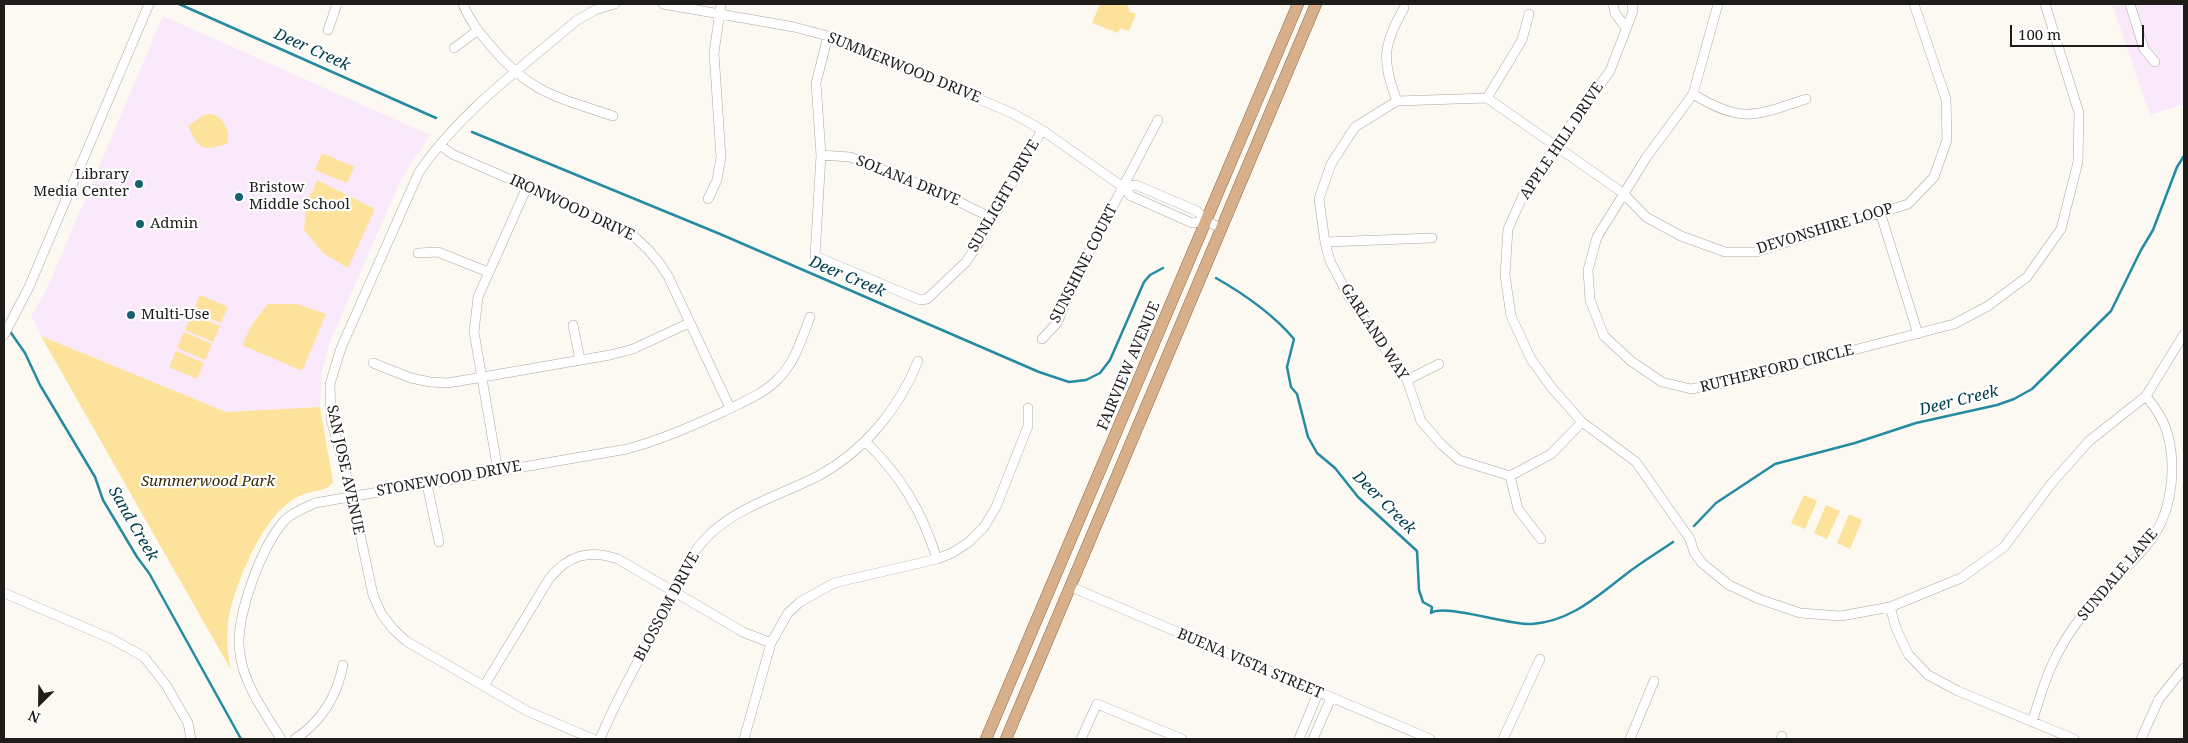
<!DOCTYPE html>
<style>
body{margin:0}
#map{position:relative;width:2188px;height:743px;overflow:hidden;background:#fbf9f1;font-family:"Noto Serif",serif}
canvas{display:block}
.frame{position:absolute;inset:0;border:5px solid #1e1d1a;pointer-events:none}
.north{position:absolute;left:15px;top:678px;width:50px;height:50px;-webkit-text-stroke:4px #fff;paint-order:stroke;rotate:203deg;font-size:14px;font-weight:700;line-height:20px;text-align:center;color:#1e1d1a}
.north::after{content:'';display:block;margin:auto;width:18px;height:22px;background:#1e1d1a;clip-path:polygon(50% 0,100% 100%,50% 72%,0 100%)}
.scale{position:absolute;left:2010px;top:25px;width:134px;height:22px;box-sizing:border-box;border:2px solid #1e1d1a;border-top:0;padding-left:6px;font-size:15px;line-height:18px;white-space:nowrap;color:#1e1d1a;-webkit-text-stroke:4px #fff;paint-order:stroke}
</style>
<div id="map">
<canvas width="2188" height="743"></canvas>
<div class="frame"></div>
<div class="north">N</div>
<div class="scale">100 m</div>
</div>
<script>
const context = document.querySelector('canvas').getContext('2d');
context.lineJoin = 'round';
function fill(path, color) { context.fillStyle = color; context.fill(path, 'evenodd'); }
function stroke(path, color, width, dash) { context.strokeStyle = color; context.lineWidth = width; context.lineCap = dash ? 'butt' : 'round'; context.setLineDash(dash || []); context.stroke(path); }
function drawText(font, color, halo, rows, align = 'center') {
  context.font = font + ' "Noto Serif",serif'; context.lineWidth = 4.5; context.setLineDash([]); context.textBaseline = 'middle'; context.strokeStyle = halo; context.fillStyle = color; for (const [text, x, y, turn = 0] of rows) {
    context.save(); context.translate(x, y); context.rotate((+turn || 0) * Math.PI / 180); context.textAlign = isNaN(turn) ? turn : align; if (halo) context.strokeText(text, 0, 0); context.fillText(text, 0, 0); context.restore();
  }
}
fill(new Path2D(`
 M2112 4H2184V104L2150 115Z
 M163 16 430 135 402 177 329 344 322 370 320 407 226 412 41 336 31 316 47 289Z`), '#f9e9fb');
fill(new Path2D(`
 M1100 4H1127L1130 12 1136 14 1129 31 1120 28 1118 33 1092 23Z
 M210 114C224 116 231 132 227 144 200 151 200 150 188 126L204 115Z
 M322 153 354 167 347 183 315 170Z
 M317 180 373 208 374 211 348 268 323 253 304 230 306 205Z
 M200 295 228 307 221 323 193 311Z
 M268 304H297L326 314 303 369 300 370 242 345 253 323Z
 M192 314 220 326 213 342 185 330Z
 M184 332 212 344 205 360 177 348Z
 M41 336 226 412 320 407 333 482C327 492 312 490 302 495 296 497 291 501 286 505 260 524 231 593 228 624 226 640 228 654 231 670Z
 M176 351 204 363 197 379 169 367Z
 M1804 495 1817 501 1805 529 1791 523Z
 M1826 505 1840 511 1827 539 1814 533Z
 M1849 514 1862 520 1850 549 1837 543Z`), '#fde29b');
stroke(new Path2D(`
 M179 4 436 118
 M472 132 720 234 1039 372 1069 382 1086 380 1100 373 1110 360 1144 282 1150 275 1163 268
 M1216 278C1244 294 1273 314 1294 339L1287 367 1291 387 1297 394 1308 437 1317 453 1335 468 1358 497 1417 551 1419 590 1423 602 1432 607 1431 613C1444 603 1511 626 1532 624 1571 621 1596 597 1625 575 1640 563 1657 553 1673 542
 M9 330 25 353 40 385 95 477 103 500 137 557 149 573 241 739
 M1694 526 1716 503 1775 464 1855 443 1916 423 1997 405 2014 399 2032 389 2111 311 2141 250 2153 230 2177 167 2184 156`), '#248ba2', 2.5);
const minor = new Path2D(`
 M463 4C469 20 479 32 490 45 529 93 557 97 613 116
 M663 4 794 27 828 36 1012 113 1042 130 1123 187 1131 196 1192 223 1206 221
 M1613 4 1615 13 1626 28
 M1632 4 1633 11 1610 71 1556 145 1525 191 1508 229 1505 275 1511 316 1531 359 1552 388 1582 422 1636 462 1690 539 1694 552 1702 563 1729 585 1759 599 1800 613 1841 616 1890 607 1961 578 2004 547 2051 484 2089 441 2146 396 2184 334
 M1718 4 1693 94 1646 158 1597 237 1588 270 1590 300 1604 336 1631 361 1662 382 1691 389 1734 381 1954 324 1988 306 2027 277 2061 229 2078 162 2079 113 2045 4
 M2130 4 2144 49 2155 62
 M328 30 337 4
 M828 36 816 83 821 155 815 256 920 300 927 299 966 262 978 244 1042 130
 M454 48 477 31
 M1693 94C1742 124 1755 116 1806 99
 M1487 98 1522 40 1529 14
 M1397 101C1382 61 1382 46 1404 8
 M440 145 452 154 624 229C643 242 656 256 668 276L730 408
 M821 155 850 157 939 192 992 218
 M1123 187 1136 185 1197 211 1206 221 1221 228
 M708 199 717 180 721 157 714 53 721 4
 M1880 212 1918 334
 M1325 242 1432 238
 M418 253 438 252 488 272
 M573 325 580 360
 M4 335 29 287 149 4
 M1042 339 1057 323 1082 265 1158 120
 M373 363 411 378 430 382 448 383 610 355 633 349 689 323
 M1407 380 1439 364
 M1582 422 1551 454 1510 476 1459 460 1442 445 1421 421 1407 380 1349 297 1330 261 1325 242 1319 199 1331 164 1355 127 1397 101 1487 98 1623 193 1646 217 1681 236 1725 252H1756L1908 204 1934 177 1947 140 1946 99 1914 4
 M865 441C901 476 922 511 937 559
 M498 471 474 332 478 297 527 187
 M1510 476 1518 509 1541 539
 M427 484 439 542
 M1071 587 1430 739
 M4 593 112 639 144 657 166 685 188 723 191 739
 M1890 607 1896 628 1908 654 1928 675 1958 691 2074 739
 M484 686 549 579C568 555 589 549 618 559L743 632 771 643
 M2032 722C2038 704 2043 685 2051 667 2059 649 2072 628 2085 612 2106 584 2137 562 2156 532 2173 505 2176 462 2167 432 2163 418 2155 407 2146 396
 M281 739C265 713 244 685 240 654 234 620 261 546 285 520 293 512 305 508 315 503L627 449C661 440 692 426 723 412 743 402 764 394 779 378 795 362 802 338 810 317
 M295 739C322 721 337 697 343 665
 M593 739 527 711 406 641 393 629 381 613 373 595 352 496 331 419 330 384 341 348 419 172C460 112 521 68 576 21L595 10 615 4
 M600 739C616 700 638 662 658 624 672 595 685 558 709 535 739 506 781 495 818 476 864 451 899 409 918 361
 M744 739 771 643 788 613 800 602 834 583 937 559 952 553 969 542 984 527 996 507 1028 426V408
 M1081 739 1097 704 1182 739
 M1299 739 1318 693
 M1313 739 1331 698
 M1503 739 1540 659
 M1630 739 1654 681
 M1781 739 1782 736
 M2141 739 2159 699 2184 668`);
const major = new Path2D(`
 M986 739 1298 4
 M1006 739 1316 4`);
stroke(minor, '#aba8a2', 10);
stroke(major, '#855b31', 12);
stroke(minor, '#fff', 9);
stroke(major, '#d7b08b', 11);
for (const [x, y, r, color] of [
 [139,184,5,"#17626f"],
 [239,197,5,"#17626f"],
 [140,224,5,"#17626f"],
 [131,315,5,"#17626f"]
]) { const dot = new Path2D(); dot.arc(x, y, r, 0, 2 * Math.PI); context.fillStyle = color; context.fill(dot); stroke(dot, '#fff', 2); }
drawText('15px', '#1e1d1a', '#fff', [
 ["SUMMERWOOD DRIVE",904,68,22],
 ["APPLE HILL DRIVE",1562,141,-56],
 ["SOLANA DRIVE",908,181,22],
 ["SUNLIGHT DRIVE",1004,196,-60],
 ["IRONWOOD DRIVE",572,208,25],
 ["DEVONSHIRE LOOP",1825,229,-17],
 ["SUNSHINE COURT",1084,264,-63],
 ["GARLAND WAY",1374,332,57],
 ["FAIRVIEW AVENUE",1129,366,-67],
 ["RUTHERFORD CIRCLE",1777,369,-14],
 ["SAN JOSE AVENUE",345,470,78],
 ["STONEWOOD DRIVE",449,479,-10],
 ["SUNDALE LANE",2118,575,-50],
 ["BLOSSOM DRIVE",667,607,-62],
 ["BUENA VISTA STREET",1250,664,23]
]);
drawText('15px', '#1e1d1a', '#fff', [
 ["Library",129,175,"right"],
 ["Media Center",129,192,"right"],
 ["Bristow",249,188],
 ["Middle School",249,205],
 ["Admin",150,224],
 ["Multi-Use",141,315]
], 'left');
drawText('italic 15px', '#382a00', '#fff', [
 ["Summerwood Park",208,482]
]);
drawText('italic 16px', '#00404f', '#fff', [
 ["Deer Creek",312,50,24],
 ["Deer Creek",847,277,23],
 ["Deer Creek",1959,401,-14],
 ["Deer Creek",1384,503,45],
 ["Sand Creek",133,524,60]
]);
</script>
